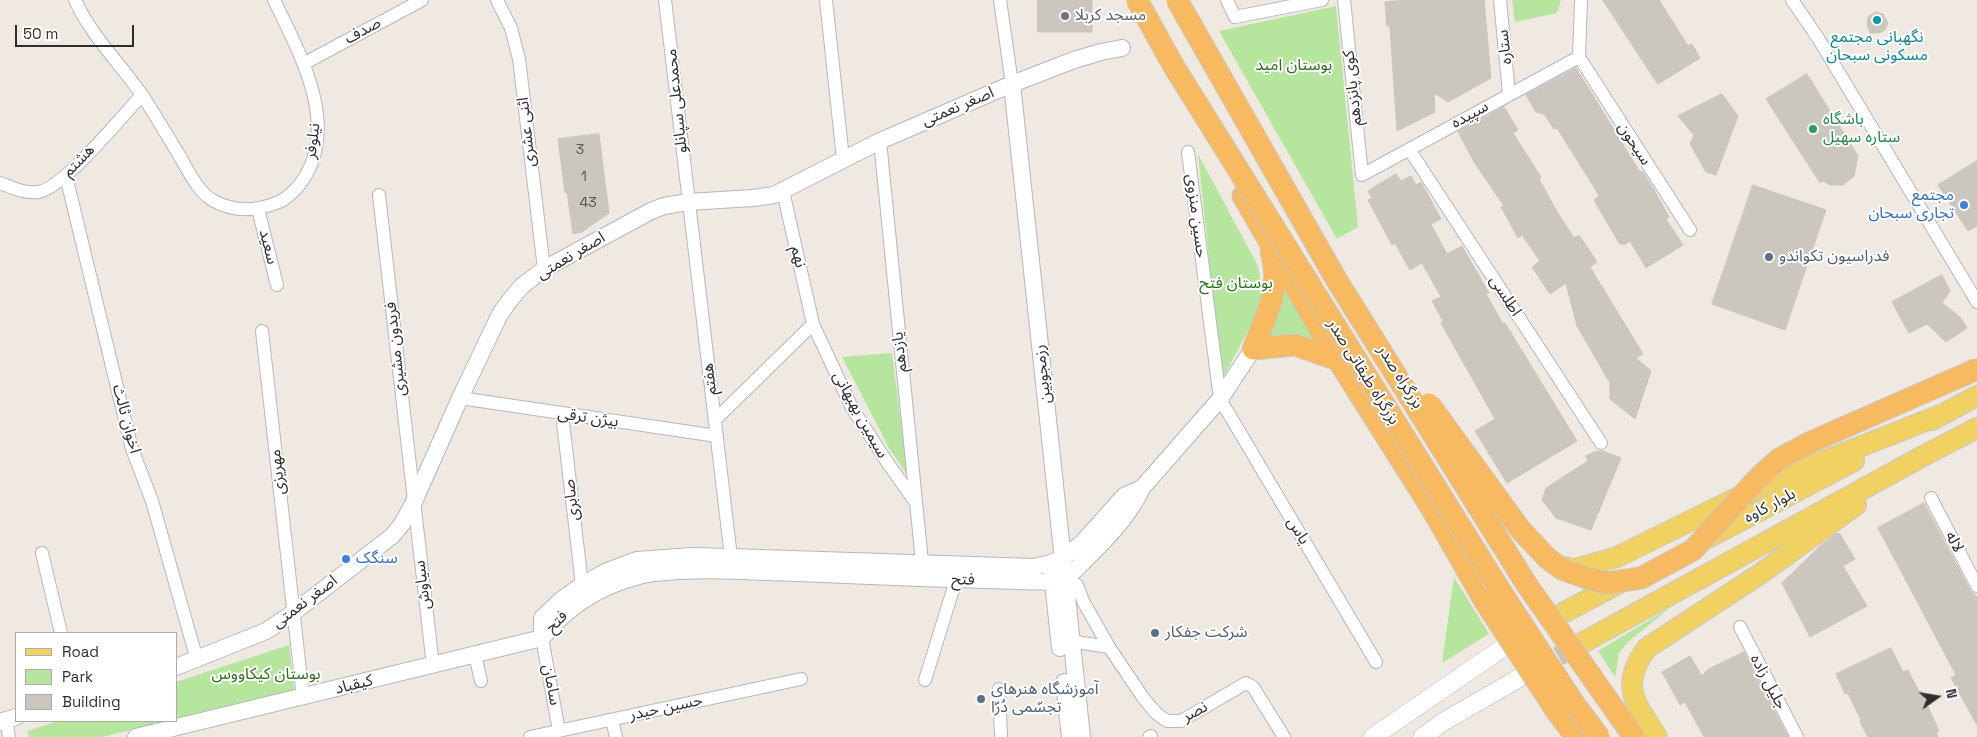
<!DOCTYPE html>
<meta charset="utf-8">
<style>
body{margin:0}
#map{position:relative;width:1977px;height:737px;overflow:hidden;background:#efe9e1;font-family:"Space Grotesk",sans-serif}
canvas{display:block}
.legend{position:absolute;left:15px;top:632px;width:162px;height:90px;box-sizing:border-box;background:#fff;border:1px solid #ababab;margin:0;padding:6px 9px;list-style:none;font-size:15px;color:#2e2e2e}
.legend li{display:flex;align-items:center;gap:10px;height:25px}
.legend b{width:25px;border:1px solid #ababab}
.north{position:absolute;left:1912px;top:672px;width:50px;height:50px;-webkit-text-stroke:4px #fff;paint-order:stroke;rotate:77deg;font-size:14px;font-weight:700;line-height:20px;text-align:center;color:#2e2e2e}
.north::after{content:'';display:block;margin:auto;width:18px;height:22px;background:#2e2e2e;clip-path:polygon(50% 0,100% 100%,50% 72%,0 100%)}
.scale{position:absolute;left:15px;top:25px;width:119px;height:22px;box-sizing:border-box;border:2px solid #2e2e2e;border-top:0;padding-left:6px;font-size:15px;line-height:18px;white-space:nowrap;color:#2e2e2e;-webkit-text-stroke:4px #fff;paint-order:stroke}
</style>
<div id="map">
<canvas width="1977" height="737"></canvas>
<ul class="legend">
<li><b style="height:6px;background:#f2d163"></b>Road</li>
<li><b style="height:14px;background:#b6e59e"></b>Park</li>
<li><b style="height:14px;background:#cbc7bf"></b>Building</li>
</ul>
<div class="north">N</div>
<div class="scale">50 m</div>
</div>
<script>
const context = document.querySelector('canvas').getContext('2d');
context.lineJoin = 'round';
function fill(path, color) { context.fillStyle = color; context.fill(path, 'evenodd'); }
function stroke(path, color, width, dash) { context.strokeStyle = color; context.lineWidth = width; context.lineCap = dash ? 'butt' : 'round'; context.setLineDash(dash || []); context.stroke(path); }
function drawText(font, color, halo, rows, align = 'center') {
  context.font = font + ' "Space Grotesk","Noto Sans Arabic",sans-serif'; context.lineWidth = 4; context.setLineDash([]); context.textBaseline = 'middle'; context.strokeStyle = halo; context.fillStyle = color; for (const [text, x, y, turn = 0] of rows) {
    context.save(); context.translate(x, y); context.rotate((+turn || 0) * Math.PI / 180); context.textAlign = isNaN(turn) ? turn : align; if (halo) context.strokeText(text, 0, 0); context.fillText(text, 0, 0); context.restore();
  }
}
fill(new Path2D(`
 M1512 0H1561L1557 13 1515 22Z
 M1336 6 1358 227 1337 239 1219 31Z
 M1198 154 1258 266 1263 294 1255 317 1222 380Z
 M1285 285 1330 346 1262 342Z
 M892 353 908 476 889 448 842 357Z
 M1454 577 1489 634 1442 663Z
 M1671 607 1628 642 1619 653 1615 677 1598 651Z
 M289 645 294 690 176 719V682Z
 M58 721H169L102 737H29L27 731Z`), '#b6e59e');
const building = new Path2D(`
 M1038 0H1092V32H1038Z
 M1410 0H1484L1491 78 1448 102 1434 93 1435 112 1397 131 1390 26H1387L1385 2Z
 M1603 0H1659L1688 46 1692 44 1700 58 1658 84Z
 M1876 12 1883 14 1888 23 1885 30 1879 33H1870L1867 24 1868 17Z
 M1576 68 1640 172 1642 171 1653 188 1669 217 1666 219 1683 245 1646 268 1630 241 1624 245 1619 243 1594 200 1599 196 1597 192 1557 128 1554 129 1544 114 1536 112 1526 95Z
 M1807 74 1858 156 1854 176 1843 185H1830L1823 181 1820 183 1766 99Z
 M1722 94 1738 116 1716 175 1706 172 1690 144 1694 135 1678 116Z
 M1504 107 1518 130 1513 133 1541 177 1539 179 1556 210 1574 238 1579 235 1597 262 1590 267 1643 354 1636 358 1651 371 1635 419 1610 399V383L1577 326 1566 283 1550 294 1532 267 1540 261 1522 235 1518 238 1501 207 1504 206 1474 162 1458 132Z
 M599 134 609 213 582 232 573 234 567 192 565 193 558 139Z
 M1977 161V226L1968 231 1938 185Z
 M1396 174 1401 181 1411 176 1416 185 1421 182 1441 219 1431 224 1447 254 1462 246 1489 293 1486 294 1503 324 1505 323 1577 441 1507 483 1475 431 1495 419 1441 323 1443 321 1432 301 1441 297 1422 263 1410 270 1395 243 1392 245 1368 200 1372 198 1368 191Z
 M1753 185 1826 210 1785 330 1712 304Z
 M1942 275 1950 291 1942 303 1960 317 1967 328 1946 342 1927 324 1909 333 1892 302Z
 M1598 451H1603L1621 458 1591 530 1556 518 1542 500 1546 488 1588 461 1586 456Z
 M1924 503 1970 590 1977 597V725L1951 678 1956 675 1878 528Z
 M1837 533 1840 534 1855 559 1843 566 1867 606 1810 637 1782 583 1820 546Z
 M1891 648 1903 672 1908 670 1919 692 1921 691 1939 731 1936 733 1938 737H1868L1860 722 1861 720 1848 693 1845 694 1836 674Z
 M1744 652 1788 737H1704L1685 702 1680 705 1662 672 1690 656 1702 676 1707 670Z`);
fill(building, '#cbc7bf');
stroke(building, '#cbc5ba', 1);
stroke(new Path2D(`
 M1532 671 1582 643`), '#c8c4bd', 20, [20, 10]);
const minor = new Path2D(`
 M75 0C91 36 120 63 142 95 156 116 169 139 182 160 190 174 199 193 214 201 234 212 256 211 276 203 288 199 300 186 306 175 338 120 298 50 274 0
 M497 0 511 28 519 59 544 269
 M665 0 731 557
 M826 0 843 159
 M1000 0 1012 84
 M1227 0 1235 17 1322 0
 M1344 0 1362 175 1579 57
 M1500 0 1509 94
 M1792 0 1818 38 1977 302
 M1579 57 1690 230
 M1579 57 1581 0
 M305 63 422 0
 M880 141 922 562
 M1409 149 1601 443
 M1188 152 1220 399 1376 662
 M66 176 132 449 152 501 197 660
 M0 183C11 187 25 194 38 192 63 189 122 116 142 95
 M783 191 813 324 852 408 887 462 914 500
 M379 195 433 666
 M258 209 277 285
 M262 331 303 697
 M460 398 717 436
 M562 414 582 585
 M715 420 813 324
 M1931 498 1977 586
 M42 553 61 633
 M1077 585 1083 601 1109 647 1144 699 1157 714 1167 721H1181L1246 683 1253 687 1284 737
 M1740 627 1797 737
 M542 638 559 731
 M1070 641 1109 647
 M475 655 481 681
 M925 680 956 580
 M999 689 1001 737
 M6 720 9 737
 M612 720 616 737
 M530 737 801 679
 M1149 737 1151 736`);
const tertiary = new Path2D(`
 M1012 84 1082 737
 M1052 573 1060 648
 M1066 579C1092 553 1127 522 1142 488L1220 399 1253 349
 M542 638V618L561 600 582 585 605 572 637 560 692 556 731 557 1033 567 1051 563 1063 558 1082 543 1124 496 1142 488
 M542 638C567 607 600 586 639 576 647 573 657 573 665 572 709 568 754 572 798 573 883 577 968 580 1053 582L1066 579
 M176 667 266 631 293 613 392 536 402 524 413 504 460 398 500 314 510 300 522 286 544 269 651 211 664 206 688 202 753 198 774 195 880 141 1012 84 1074 60 1101 52 1122 48
 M1064 682 1070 737
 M0 722 16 717
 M136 737 542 638`);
const secondary = new Path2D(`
 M1373 737 1501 649
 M1422 737 1443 722 1519 678`);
const primary = new Path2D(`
 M1932 420 1977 396
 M1702 541 1854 461
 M1558 566 1575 569 1617 557 1763 485 1943 414
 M1563 613 1625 580
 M1582 643 1925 455 1977 428
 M1657 737C1635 702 1619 686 1647 648L1760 574 1856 505`);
const trunk = new Path2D(`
 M1243 196 1338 360 1432 509 1484 600
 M1271 252C1282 287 1266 317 1253 349L1295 345 1338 360
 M1557 712 1576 737`);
stroke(minor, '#b4b7c1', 14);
stroke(tertiary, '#b4b7c1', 18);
stroke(secondary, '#b4b7c1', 19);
stroke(primary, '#c9c9c9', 22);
stroke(trunk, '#c9c9c9', 23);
stroke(minor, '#fff', 12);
stroke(tertiary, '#fff', 16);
stroke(secondary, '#fff', 18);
stroke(primary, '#f2d163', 20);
stroke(trunk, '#f8ba60', 21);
const trunkBridge = new Path2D(`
 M1137 0 1173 65 1503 595 1575 705 1599 737
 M1177 0 1336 279 1527 585 1634 737
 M1429 404 1520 529 1547 558 1562 569 1587 578 1607 583 1641 578 1693 550 1759 477 1779 459 1811 442 1977 369
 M1484 600 1557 712`);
stroke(trunkBridge, '#c9c9c9', 23, []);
stroke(trunkBridge, '#f8ba60', 21);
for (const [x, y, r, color] of [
 [1065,16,5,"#6b7280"],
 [1877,20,5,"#0f9aa8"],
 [1813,129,5,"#2e9e5b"],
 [1964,205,5,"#3f7fe0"],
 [1769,257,5,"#5c6f8a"],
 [346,559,5,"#3f7fe0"],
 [1155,633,5,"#5c6f8a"],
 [981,699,5,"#5c6f8a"]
]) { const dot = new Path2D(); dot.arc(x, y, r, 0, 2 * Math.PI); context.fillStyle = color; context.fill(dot); stroke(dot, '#fff', 2); }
drawText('14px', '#555452', null, [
 ["3",580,150],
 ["1",584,177],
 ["43",588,203]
]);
drawText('16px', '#5b616d', '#fff', [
 ["مسجد کربلا",1075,16]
], 'left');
drawText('16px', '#2e2e2e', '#fff', [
 ["صدف",363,31,-28],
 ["ستاره",1505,47,-96],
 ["کوی پانزدهم",1353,88,-96],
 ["محمدعلی سپانلو",677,101,-96],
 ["اصغر نعمتی",958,107,-23],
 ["سپیده",1470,115,-29],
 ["اثنی عشری",527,132,-96],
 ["نیلوفر",313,141,-83],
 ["سیحون",1634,144,57],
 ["هشتم",79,161,-46],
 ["حسین منزوی",1196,216,83],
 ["سعید",268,247,76],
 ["اصغر نعمتی",571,256,-31],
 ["نهم",798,257,77],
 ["اطلسی",1505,296,57],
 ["فریدون مشیری",396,349,-96],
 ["یازدهم",900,352,-96],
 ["بزرگراه طبقاتی صدر",1363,372,58],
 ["رزمجوبین",1043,374,-96],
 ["بزرگراه صدر",1400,377,58],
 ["هفتم",710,379,-97],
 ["سیمین بهبهانی",860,415,61],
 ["بیژن ترقی",588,418,8],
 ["اخوان ثالث",126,419,75],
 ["مهریزی",278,472,-96],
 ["صابری",572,500,-97],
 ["بلوار کاوه",1770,506,-28],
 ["یاس",1298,531,59],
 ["لاله",1954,542,62],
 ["فتح",963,580,1],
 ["سیاوش",423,585,-97],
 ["اصغر نعمتی",305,602,-37],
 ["فتح",557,622,-46],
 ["جلیل زاده",1768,682,62],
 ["کیقباد",354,685,-14],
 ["سامان",551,685,79],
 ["حسین حیدر",666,708,-12],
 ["نصر",1195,712,-28]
]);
drawText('16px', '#0d838f', '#fff', [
 ["نگهبانی مجتمع",1877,38],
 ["مسکونی سبحان",1877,56]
]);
drawText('16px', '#2c6e1b', '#fff', [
 ["بوستان امید",1294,66],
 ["بوستان فتح",1236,284],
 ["بوستان کیکاووس",266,675]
]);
drawText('16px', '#27864d', '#fff', [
 ["باشگاه",1823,120],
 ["ستاره سهیل",1823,138]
], 'left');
drawText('16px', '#366cbe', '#fff', [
 ["مجتمع",1954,196],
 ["تجاری سبحان",1954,214],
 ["سنگک",356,559,"left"]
], 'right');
drawText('16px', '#4e5e75', '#fff', [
 ["فدراسیون تکواندو",1779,257],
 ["شرکت جفکار",1165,633],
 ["آموزشگاه هنرهای",991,690],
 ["تجسّمی دُرّا",991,708]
], 'left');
</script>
